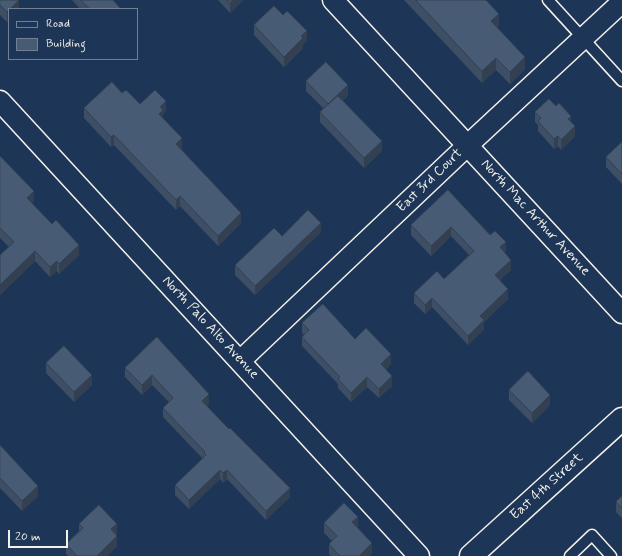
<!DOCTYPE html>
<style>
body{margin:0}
#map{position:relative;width:622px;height:556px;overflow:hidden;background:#1d3557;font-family:Mynerve,sans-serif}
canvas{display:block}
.legend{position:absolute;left:8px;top:8px;width:130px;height:52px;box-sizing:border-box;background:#1d3557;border:1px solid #738091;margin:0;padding:5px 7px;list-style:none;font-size:12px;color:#f4f1e8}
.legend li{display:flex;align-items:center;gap:8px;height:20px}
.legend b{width:20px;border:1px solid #738091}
.scale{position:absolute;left:8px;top:530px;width:60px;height:18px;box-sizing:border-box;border:2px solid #f4f1e8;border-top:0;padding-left:5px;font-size:12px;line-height:14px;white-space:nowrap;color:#f4f1e8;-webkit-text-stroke:3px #1d3557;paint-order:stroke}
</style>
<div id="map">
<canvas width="622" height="556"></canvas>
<ul class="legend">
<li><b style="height:5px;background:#1d3557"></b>Road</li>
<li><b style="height:11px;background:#485b74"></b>Building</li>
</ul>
<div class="scale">20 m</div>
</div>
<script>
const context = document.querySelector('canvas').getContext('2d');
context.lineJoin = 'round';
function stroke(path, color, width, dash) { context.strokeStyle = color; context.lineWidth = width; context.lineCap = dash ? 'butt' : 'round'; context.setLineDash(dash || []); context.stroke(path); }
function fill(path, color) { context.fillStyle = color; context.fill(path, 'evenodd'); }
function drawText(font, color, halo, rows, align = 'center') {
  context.font = font + ' Mynerve,sans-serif'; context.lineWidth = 3; context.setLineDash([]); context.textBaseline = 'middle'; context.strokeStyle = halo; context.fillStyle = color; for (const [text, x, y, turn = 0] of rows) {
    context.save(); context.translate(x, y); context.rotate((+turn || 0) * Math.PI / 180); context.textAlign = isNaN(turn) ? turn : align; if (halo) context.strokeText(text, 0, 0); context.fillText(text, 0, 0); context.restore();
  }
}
const service = new Path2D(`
 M548 0 622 81
 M570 556 592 535 611 556`);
const minor = new Path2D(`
 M333 0 622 313
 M0 101 419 556
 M240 361 468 145 622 2`);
const tertiary = new Path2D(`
 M471 556 622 419`);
stroke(service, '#f4f1e8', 13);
stroke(minor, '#f4f1e8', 23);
stroke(tertiary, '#f4f1e8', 25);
stroke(service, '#1d3557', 10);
stroke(minor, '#1d3557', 20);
stroke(tertiary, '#1d3557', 22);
fill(new Path2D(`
 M0 0 19 9 7 22 0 15Z
 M72 0H113L121 9H80Z
 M218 0H243L230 13Z
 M404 0H486L499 26 497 27 525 69 510 84 496 70 482 83Z
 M254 25 307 41 303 44V48L284 67 254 35Z
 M306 81 348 95 343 100 382 151 364 168 320 122V112L324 109 306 91Z
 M122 93 140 104 166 111 163 114V119L182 148 181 149 241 223 218 246 180 206 176 210 114 145 111 147 84 118V108Z
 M535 112 571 122 575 136 561 150 558 146 554 149 538 131V125L535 122Z
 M622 142V184L606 167V157Z
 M0 156 34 201 32 203 79 255 59 274 57 271 50 277 35 261 0 295V255L9 247 0 238Z
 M448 190 506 251 504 253 511 270 500 280 508 299 484 322V329L468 345 432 307 425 314 414 303V293L444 279 469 255 451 236 431 256 411 235V225Z
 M321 232 255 295 235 275V265L282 236Z
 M302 323 355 339 391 364 386 369 392 386 379 398 367 387 351 402 338 388V384L302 346V337L304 335 302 333Z
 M157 337 209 404 207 406 290 497 266 520 227 479 223 483 220 479 189 509 175 495V485L203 459 163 417V408L169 402 152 385 142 395 125 377V368Z
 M46 363 92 385 74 402 46 373Z
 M509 390 550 405 532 423 509 400Z
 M0 445 38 496 22 511 0 488Z
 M622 496V518L616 512V502Z
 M324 523 358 527H357L372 553 369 556H331L329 554V544L332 541 324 533Z
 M79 524 117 534 116 535 117 546 107 556H68L66 554V544L79 531Z`), '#3e4e64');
fill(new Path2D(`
 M19 0V9H10Z
 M233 0H243L230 13V3Z
 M9 10V20L7 22V12Z
 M499 14V26L491 33V21Z
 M307 31V41L303 44V48L284 67V57L301 36Z
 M525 57V69L510 84V72Z
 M496 58V70L482 83V71Z
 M348 85V95L328 114V104Z
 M166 101V111L163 114V120L159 114 160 107Z
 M571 116V126L568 119Z
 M575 126V136L561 150V140Z
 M114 135V145L111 147V137Z
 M558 136V146L554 149V139Z
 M182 138V148L176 154V144Z
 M382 141V151L364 168V158Z
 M34 191V201L27 208V198Z
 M180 196V206L176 210V200Z
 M241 213V223L218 246V236Z
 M321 223V232L255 295V286Z
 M451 227V236L431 256V246Z
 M506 242V251L500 257V247Z
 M79 245V255L59 274V264Z
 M35 251V261L0 295V285Z
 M511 260V270L495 285V275Z
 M57 261V271L50 277V267Z
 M508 289V299L484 322V329L468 345V336L480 316Z
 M432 298V307L425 314V305Z
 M391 354V364L381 374V364Z
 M92 375V385L74 402V392Z
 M152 375V385L142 395V385Z
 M392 376V386L379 398V389Z
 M367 377V387L351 402V393Z
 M209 394V404L202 410V401Z
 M550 395V405L532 423V413Z
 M220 470V479L189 509V500Z
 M227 470V479L223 483V473Z
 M38 486V496L22 511V501Z
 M290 488V497L266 520V511Z
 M358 517V527L352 532V522Z
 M117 524V534L111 539V529Z
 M117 536V546L107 556H97Z
 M372 543V553L369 556H360V555Z`), '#324051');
const building = new Path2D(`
 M0 0H19L7 12 0 5Z
 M81 0H113L121 9H90Z
 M227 0H233L230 3Z
 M416 0H486L499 14 491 21 525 57 510 72 496 58 482 71Z
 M274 6 283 15 287 11 307 31 301 36 303 38 284 57 254 25Z
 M326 62 348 85 328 104 306 81Z
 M112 82 122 93 126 90 140 104 155 90 166 101 160 107 163 110 159 114 182 138 176 144 241 213 218 236 180 196 176 200 114 135 111 137 84 108Z
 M338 96 382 141 364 158 320 112Z
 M549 99 556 106 559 103 571 116 568 119 575 126 561 140 558 136 554 139 538 121 541 118 535 112Z
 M622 142V174L606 157Z
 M0 156 34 191 27 198 52 224 56 220 79 245 59 264 57 261 50 267 35 251 0 285V255L14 242 0 228Z
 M448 190 490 235 495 231 506 242 500 247 511 260 495 275 508 289 480 316 484 320 468 336 432 298 425 305 414 293 437 271 444 279 474 251 451 227 431 246 411 225Z
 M308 210 321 223 255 286 235 265 274 228 282 236Z
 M323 304 355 339 366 328 391 354 381 364 392 376 379 389 367 377 351 393 338 379 340 377 302 337 309 330 302 323Z
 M157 337 209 394 202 401 229 429 230 428 290 488 266 511 227 470 223 473 220 470 189 500 175 485 206 455 204 453 205 452 163 408 173 398 152 375 142 385 125 368Z
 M64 346 92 375 74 392 46 363Z
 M528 371 550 395 532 413 509 390Z
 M0 445 38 486 22 501 0 478Z
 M622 496V508L616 502Z
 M344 503 358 517 352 522 372 543 360 555 361 556H340L329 544 337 536 324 523Z
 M99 505 117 524 111 529 117 536 97 556H77L66 544 83 528 79 524Z`);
fill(building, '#485b74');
stroke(building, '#324051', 1);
drawText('14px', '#f4f1e8', '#1d3557', [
 ["East 3rd Court",430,181,-44],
 ["North Mac Arthur Avenue",535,218,47],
 ["North Palo Alto Avenue",210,328,47],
 ["East 4th Street",547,487,-42]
]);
</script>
